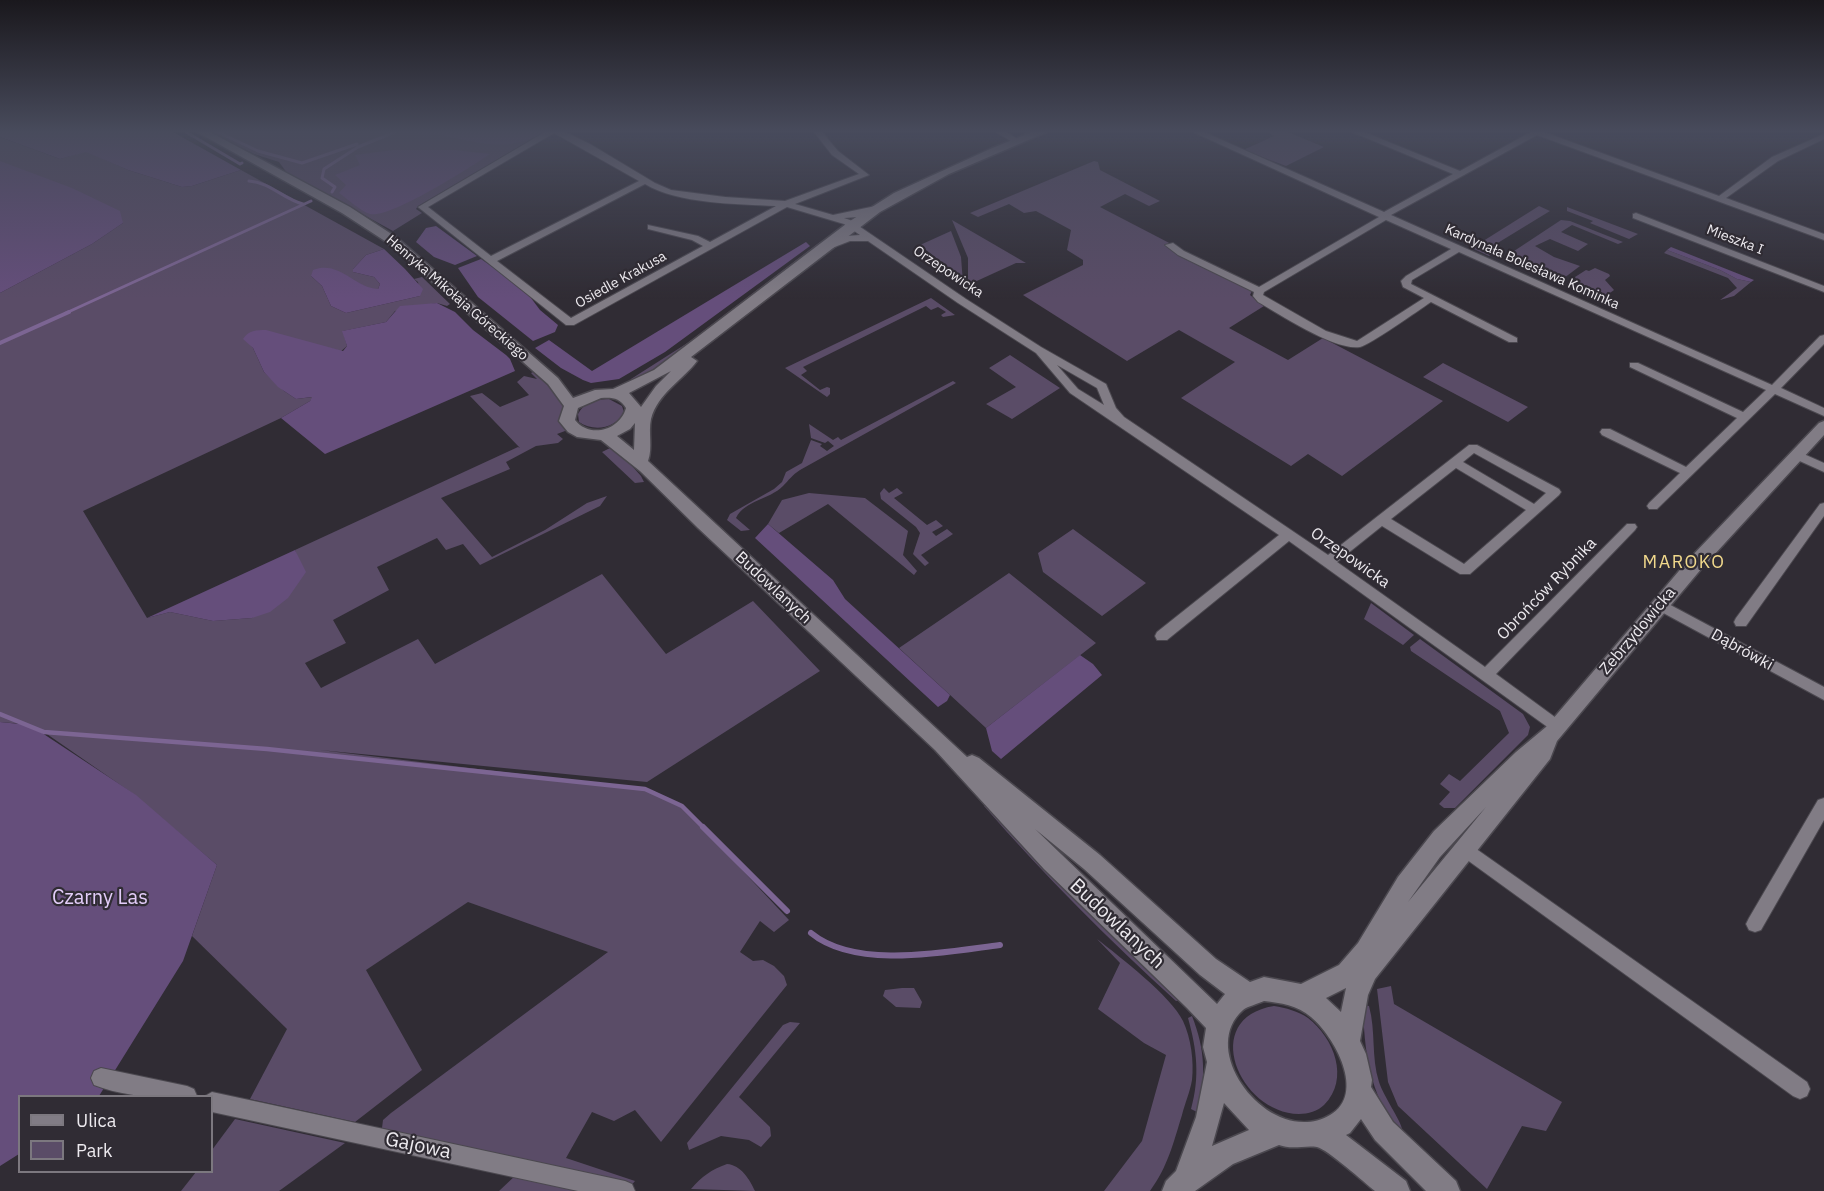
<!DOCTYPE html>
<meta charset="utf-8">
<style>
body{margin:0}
#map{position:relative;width:1824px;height:1191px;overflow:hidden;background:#302c34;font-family:"IBM Plex Sans",sans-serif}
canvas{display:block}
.legend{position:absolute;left:18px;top:1095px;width:195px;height:78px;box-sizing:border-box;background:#302c34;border:2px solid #7c787f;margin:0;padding:8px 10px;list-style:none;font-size:18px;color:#edeaef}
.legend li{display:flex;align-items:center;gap:12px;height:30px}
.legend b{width:30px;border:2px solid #7c787f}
</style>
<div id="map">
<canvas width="1824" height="1191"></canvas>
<ul class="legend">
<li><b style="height:8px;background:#817c85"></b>Ulica</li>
<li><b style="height:16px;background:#5a4c67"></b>Park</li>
</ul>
</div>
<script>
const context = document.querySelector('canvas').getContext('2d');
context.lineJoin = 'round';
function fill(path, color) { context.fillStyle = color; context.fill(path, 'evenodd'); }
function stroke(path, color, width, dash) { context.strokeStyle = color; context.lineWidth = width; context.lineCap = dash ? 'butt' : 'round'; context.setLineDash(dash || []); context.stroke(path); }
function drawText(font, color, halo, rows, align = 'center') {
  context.font = font + ' "IBM Plex Sans",sans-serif'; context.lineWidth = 4.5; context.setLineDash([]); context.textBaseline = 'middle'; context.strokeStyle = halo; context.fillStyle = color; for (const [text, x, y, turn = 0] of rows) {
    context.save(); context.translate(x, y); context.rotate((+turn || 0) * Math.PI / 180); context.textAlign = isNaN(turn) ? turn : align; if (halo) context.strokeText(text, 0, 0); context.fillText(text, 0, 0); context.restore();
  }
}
fill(new Path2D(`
 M209 132H544L418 206 416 209 422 213 393 231 287 173 279 162 254 154Z
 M1267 132H1288L1324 147 1286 166 1243 150 1274 136Z
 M0 137 60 159 86 151 128 170 182 187 192 186 241 170 384 249 366 255 353 269V272L374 277 380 284 378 289H368L359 283 311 276 322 286 331 306 346 313 420 296 418 282 414 279 422 277 450 304 447 306 437 303 395 311 386 322 343 331 347 346 339 353 337 350 325 347 247 341 253 348 264 372 284 391 296 399 313 397 310 401 281 418 83 511 147 618 170 612 213 621 252 618 299 562 295 550 518 447 520 448 470 396 482 393 500 407 529 395 517 382 524 376 537 379 531 373 533 372 564 400 565 431 557 434 563 439 558 443 536 446 506 462 510 469 441 498 492 557 545 530 587 503 607 496 600 506 480 565 463 544 446 550 437 538 377 567 389 590 333 620 346 643 305 663 321 688 418 639 435 664 602 574 666 654 753 601 820 671 647 782 320 750 645 789 682 806 789 920 774 932 760 921 740 952 753 961 763 960 774 966 784 976 787 985 661 1142 635 1110 614 1121 592 1112 566 1158 635 1181 630 1187 382 1128 383 1120 391 1113 608 952 468 902 366 970 422 1070 355 1122 250 1099 287 1029 192 936 217 865 132 793 44 732 23 724 0 722V293L92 244 123 223 0 162Z
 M1094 161 1098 162 1100 170 1160 201 1149 206 1125 194 1100 207 1254 287 1250 295 1264 306 1229 328 1288 360 1323 338 1443 401 1342 476 1308 454 1291 466 1181 398 1235 362 1179 330 1127 361 1023 295 1083 265V260L1067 250 1071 230 1036 211 1024 213 1009 204 978 217 970 213Z
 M1539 206 1550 211 1496 244 1501 248 1489 256 1472 248Z
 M1567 207 1638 234 1629 239 1590 223 1593 221 1567 211Z
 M952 220 1026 263H1016L968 285V258Z
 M1561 220 1570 221 1623 242 1618 244 1572 225 1561 232 1588 244 1578 251 1550 239 1535 246 1554 257 1580 266 1564 278 1541 275 1508 261 1505 257Z
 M951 231 961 257 963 283H956L938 272 949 268 920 245Z
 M820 242H824L658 369 636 383 631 379 689 342Z
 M1667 250 1720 270 1737 279 1751 282 1734 296 1720 300 1737 288 1728 278 1664 253Z
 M1595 268 1609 274 1610 276 1605 280 1614 290 1603 298 1582 289 1575 277 1586 270 1589 271Z
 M931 298 955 315 943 317 941 315 946 312 938 307 931 310 926 306 803 367 807 371 801 375 820 390 827 387 830 388V394L827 397 785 368Z
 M1010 355 1060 388 1012 419 986 404 1016 387 989 368Z
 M1443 363 1528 407 1508 422 1423 377Z
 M953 381 956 383 800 470C792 475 789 480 783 486 769 500 745 500 736 518L750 530 741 531 727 520 730 514 774 489 782 482 786 472 802 463 811 440 822 444 820 446 827 451 834 446 828 441 825 443 811 438 809 424 833 440 838 437 841 440Z
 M609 399 622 406 624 412C616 429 593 432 579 422L578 414C584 402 596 399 609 399Z
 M614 446 641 476 644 482 635 483 602 452Z
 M884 488 889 493 897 488 903 493 894 498 927 525 936 520 943 526 932 532 936 536 947 529 953 534 921 555 929 563 925 566 913 554 920 533 916 527 881 499 880 493Z
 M809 493 865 498 908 531 903 555 917 571 914 575 828 504 779 533 768 524 782 500Z
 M1073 529 1146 583 1102 616 1043 572 1038 553Z
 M1009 573 1096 643 986 728 899 648Z
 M1371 603 1414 635 1403 645 1364 619Z
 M1420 639 1523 714 1530 727 1528 735 1455 808H1444L1439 804 1450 792 1440 784 1449 774 1460 781 1509 733 1500 711 1411 651 1410 647Z
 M988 805 1182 1000 1176 1001C1109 940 1044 875 984 806Z
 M1097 939C1120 957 1171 996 1183 1021 1191 1038 1194 1061 1192 1080 1190 1092 1185 1103 1182 1115 1173 1144 1168 1166 1150 1191H1104L1142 1141 1166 1055 1144 1043 1098 1009 1120 963Z
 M1391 986 1394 1004 1562 1102 1546 1131 1522 1126 1487 1189 1398 1106 1388 1082 1377 989Z
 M902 988H914L922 1002 920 1008 896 1007 883 996 885 990Z
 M1363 1005 1369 1006C1376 1031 1371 1057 1379 1082 1383 1095 1401 1121 1402 1129L1399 1130C1369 1096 1364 1048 1363 1005Z
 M1274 1006C1286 1008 1298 1011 1308 1018 1334 1038 1350 1079 1324 1105 1318 1111 1308 1114 1299 1114 1239 1113 1199 1018 1274 1006Z
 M1192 1016C1206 1052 1205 1075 1199 1113L1191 1109C1200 1077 1197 1050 1188 1018Z
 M790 1022 800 1023 739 1097 770 1127 771 1136 761 1147 749 1140 721 1136 689 1150 687 1143 783 1025Z
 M235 1119 345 1143 279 1191H181L196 1172H212V1150Z
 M727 1164C741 1165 750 1180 755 1191L691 1189C702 1176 711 1170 727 1164Z
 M517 1174 582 1191H499Z`), '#5a4c67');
fill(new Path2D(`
 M0 132H173L241 170 192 186 182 187 128 170 86 152 60 159 0 137Z
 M414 132H544C507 154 478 142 440 135 431 134 422 138 414 132Z
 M393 150H455L490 154C471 167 390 219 370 214 360 211 348 199 339 193L346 185 335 175 360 165 355 155Z
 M0 161 72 188 120 211 123 223 92 244 0 293Z
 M436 226 477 256 455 265 434 257 416 242 426 228Z
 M806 242 810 246 665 352 619 379 591 383 583 380 561 368 535 348 549 340 592 371Z
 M1671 247 1754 280 1751 282 1737 279 1720 270 1667 250Z
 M384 249 405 269 423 289 420 296 346 313 331 306 322 286 311 276 313 270C340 260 354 288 378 289L380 284 374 277 353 272V269L366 255Z
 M481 259 513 281 528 294 540 310 558 325 555 332 533 341 478 297 458 268Z
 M437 303 455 312 473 330 506 355 510 359 515 371 325 454 281 418 310 401 312 397 296 399 278 387 264 372 253 348 243 339C249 330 256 330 266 330L343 351 347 346 342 331 386 322 400 306Z
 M768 524 833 580 845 599 950 695 947 701 938 707 755 538Z
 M295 550 306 572 288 598 270 612 252 618 213 621 170 612 147 618Z
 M1080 655 1093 664 1102 675 1001 759 992 751 986 728Z
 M0 722 30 725 136 795 217 865 183 961 99 1096H20L19 1154 0 1166Z`), '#654e7b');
stroke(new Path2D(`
 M186 132 240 164 242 163
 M218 132 258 151 302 163 357 144
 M249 181C270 182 283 199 303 204
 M332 192 335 187 322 178 324 169 358 147 395 132
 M66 313 311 201`), '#7c6593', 3);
stroke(new Path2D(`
 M0 343 69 312`), '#7c6593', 4);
stroke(new Path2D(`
 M0 714 44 732 267 749 645 789 682 806 704 828`), '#7c6593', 4.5);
stroke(new Path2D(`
 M703 827 787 911
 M811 933C856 970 946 952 1000 945`), '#7c6593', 6);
const street = new Path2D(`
 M545 132H565L590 144 655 183 671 190 725 197 785 201 859 174 832 155 814 132H822L838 151 869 175 795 204 833 215 885 204V208L858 217 844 218 850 220 966 299 1041 347 1106 384 1116 408 1124 417 1328 555 1469 445H1477L1559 489 1561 492 1559 495 1470 574H1460L1382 526 1337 562 1485 667 1627 524H1635L1637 527 1635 530 1496 674 1563 723 1566 727 1563 731 1558 733 1553 731 1289 541 1167 640H1157L1155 636 1157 632 1279 535 1070 393 1036 353 958 303 868 241H850L832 248H826V244L846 236 860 235 844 224 787 207 574 325H566L418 207ZM554 133 639 181 491 256 428 207ZM645 184C677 204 738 204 776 206L710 242 698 236 648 225V229L692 240 703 246 571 318 497 261ZM1057 365 1097 388 1104 405 1078 389ZM1474 453 1546 493 1534 504 1463 462ZM1456 468 1526 510 1464 564 1391 519Z
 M996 132H1006L1021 141 1014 143Z
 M1193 132H1204L1384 212 1453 174 1352 132H1364L1460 171 1531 132H1544L1719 196 1772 157 1824 134V139L1778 161 1726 198 1824 234V240L1537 135 1391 215 1772 385 1820 336 1824 335V344L1781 388 1824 408V416L1775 394 1657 509H1649L1647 506 1649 503 1680 473 1602 435 1600 432 1602 429H1610L1686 467 1737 418 1630 367V363H1638L1743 412 1766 390 1459 252 1412 280 1411 284 1517 338V342H1509L1431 302C1419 310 1370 345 1360 347 1335 351 1281 315 1258 302L1253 296 1254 292 1178 255 1165 245 1173 243 1184 251 1259 287 1379 217ZM1386 220 1451 249 1406 276 1401 281 1403 287 1424 298 1357 341 1326 331 1263 295 1264 292Z
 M1636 213 1824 286V292L1633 218V214Z
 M1797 451 1824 463V472L1793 458 1791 455 1793 452Z
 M1824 503V516L1746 626H1736L1734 622 1736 618 1820 504Z
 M1661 600 1824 687V700L1656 609 1654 605 1656 601Z
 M1824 798V820L1761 930 1755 932 1749 930 1746 924 1749 918 1818 800Z
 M1465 841 1807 1082 1810 1089 1807 1096 1800 1099 1793 1096 1459 854 1457 849 1459 844Z
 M101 1068 187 1086 194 1089 197 1096C165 1100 125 1097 94 1085L91 1078 94 1071Z
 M212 1092 625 1181 632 1184 635 1191H578L212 1112V1096H205Z`);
const secondary = new Path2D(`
 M197 132H210L350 207 396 237 558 378 573 398 595 390 613 389 654 370 850 221 894 193 990 149 1032 132H1047L949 174 880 212 691 357 697 361C682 381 658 393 651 419 648 433 653 448 648 461L967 757 972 755 979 758 1100 855 1216 959 1250 982 1264 977 1301 984 1339 965 1358 943 1398 877 1434 831 1516 752 1546 727 1690 558 1819 423 1824 421V435L1702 568 1557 741 1550 759 1375 979 1368 995 1360 1041 1366 1054 1372 1080 1371 1087 1393 1122 1456 1181 1460 1191H1426L1375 1140 1361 1119 1350 1133 1346 1135 1406 1181 1410 1191H1375C1365 1183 1327 1149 1317 1147 1305 1145 1292 1150 1279 1145L1233 1164 1195 1191H1162L1166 1181 1176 1171 1196 1117 1207 1062 1203 1047 1206 1028 1187 1008 1044 869 935 750 698 528 640 471 601 440 577 437 568 432 559 421 564 406 548 384 388 243 342 213ZM671 371 656 386 641 407 629 393ZM601 398C612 397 620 398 626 408 620 430 590 439 575 420L578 408ZM635 423 634 450 617 436 630 429ZM1486 807 1408 902 1440 857ZM1035 829 1084 869 1200 975 1225 994 1217 1004ZM1346 988 1341 1012 1326 998ZM1264 1001C1281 1003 1297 1005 1311 1017 1334 1036 1367 1094 1330 1115 1272 1149 1195 1052 1243 1010 1248 1006 1258 1004 1264 1001ZM1224 1103 1249 1130 1212 1146Z`);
stroke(street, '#4b484f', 2);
stroke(secondary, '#4b484f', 3);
fill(street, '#817c85');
fill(secondary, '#817c85');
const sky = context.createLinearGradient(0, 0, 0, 299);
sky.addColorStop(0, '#1a181d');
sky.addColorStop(0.44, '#484b5c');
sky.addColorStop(1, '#484b5c00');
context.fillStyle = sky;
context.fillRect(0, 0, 1824, 299);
drawText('14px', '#edeaef', '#302c34', [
 ["Mieszka I",1735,240,21],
 ["Kardynała Bolesława Kominka",1532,267,24],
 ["Orzepowicka",948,272,34],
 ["Osiedle Krakusa",621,280,-29],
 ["Henryka Mikołaja Góreckiego",457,298,41]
]);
drawText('16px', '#edeaef', '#302c34', [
 ["Orzepowicka",1350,558,35],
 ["Budowlanych",773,588,43],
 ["Obrońców Rybnika",1547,589,-46],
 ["Zebrzydowicka",1638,631,-50],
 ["Dąbrówki",1742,650,29]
]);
context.letterSpacing = '1.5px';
drawText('18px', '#f1d98c', '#302c34', [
 ["MAROKO",1684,563]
]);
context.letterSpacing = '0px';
drawText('20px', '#e3cdf9', '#302c34', [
 ["Czarny Las",100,898]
]);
drawText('20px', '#edeaef', '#302c34', [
 ["Budowlanych",1117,924,43],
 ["Gajowa",418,1146,12]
]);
</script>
